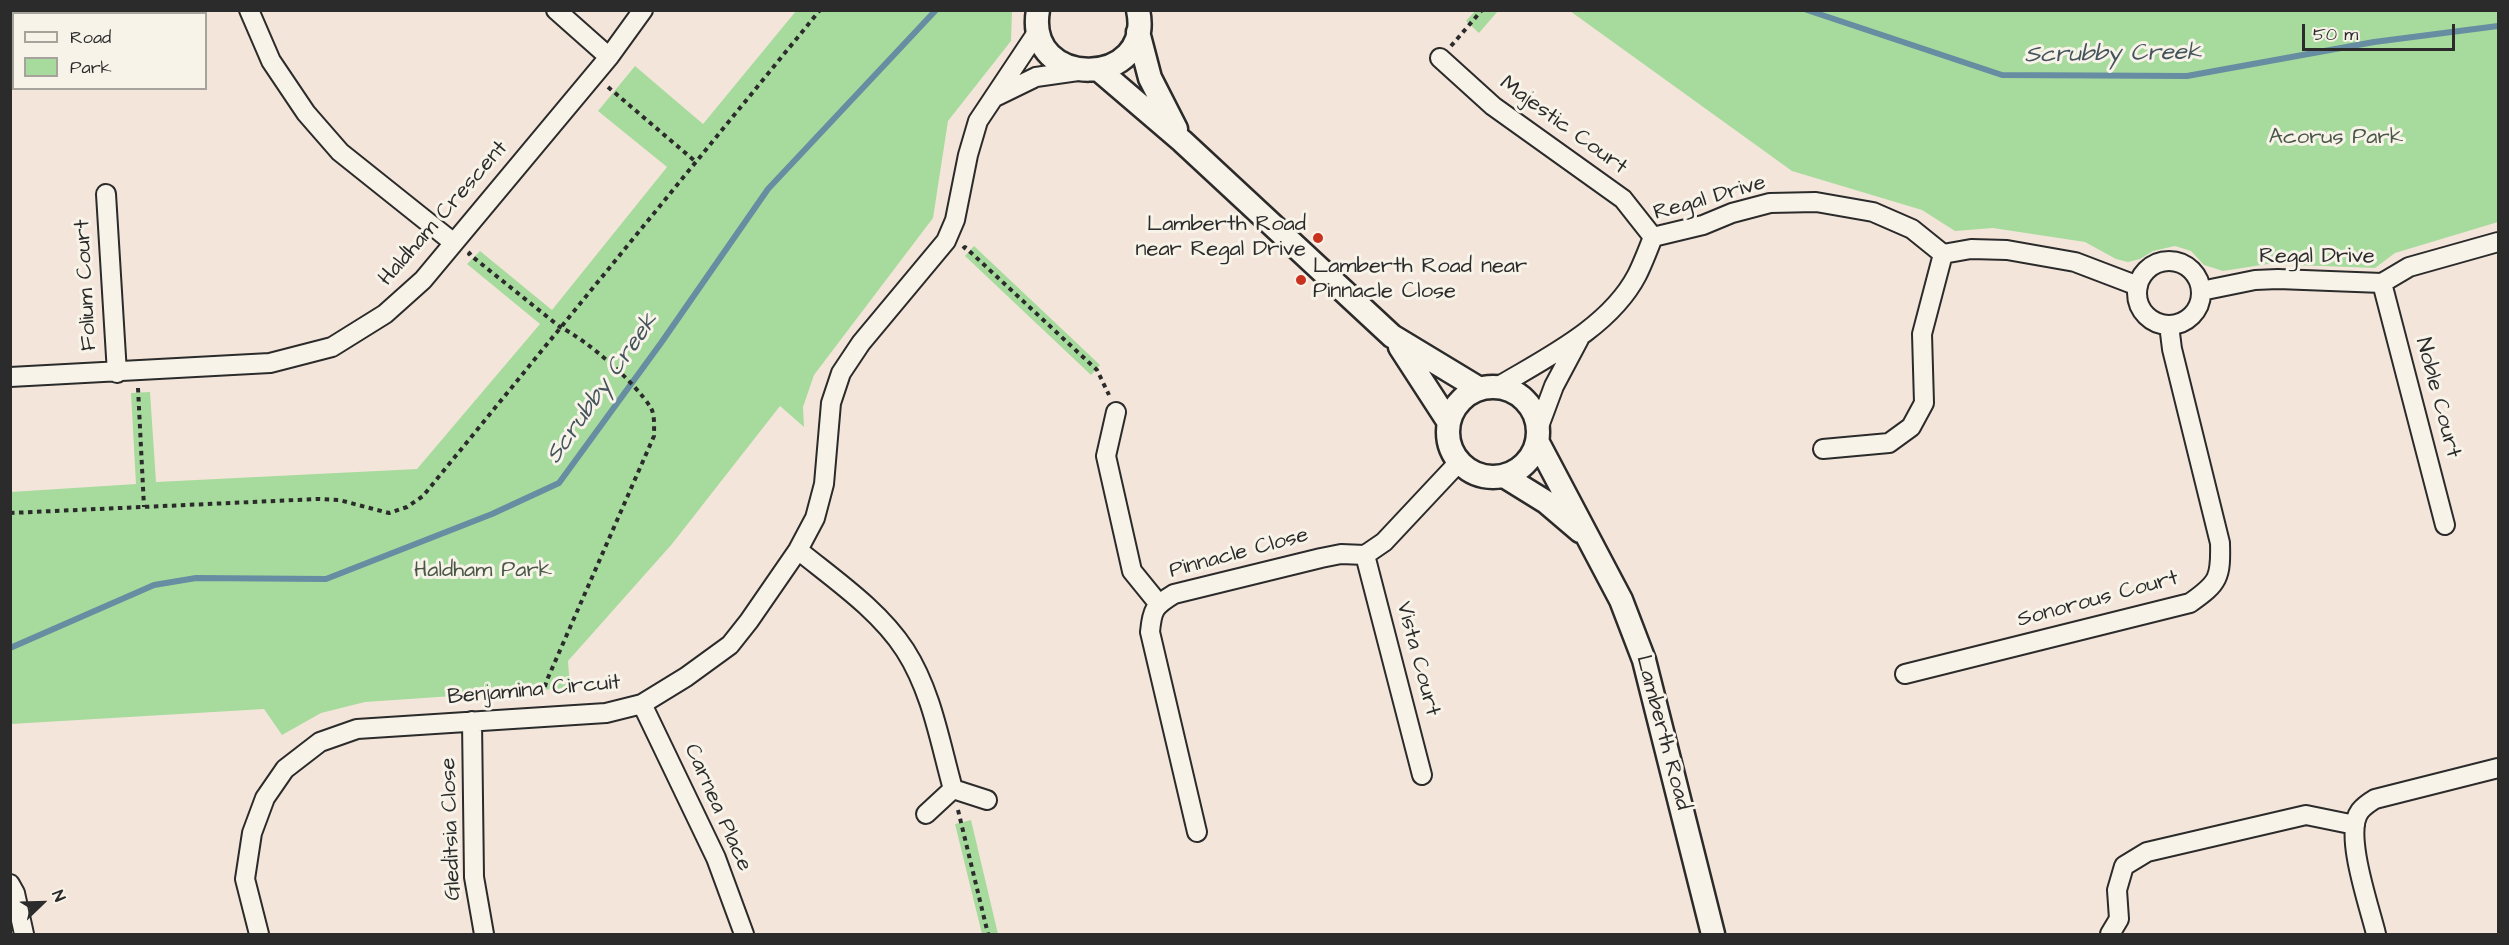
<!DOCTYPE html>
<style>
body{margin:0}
#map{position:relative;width:2509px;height:945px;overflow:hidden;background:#f4e5da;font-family:"Architects Daughter",sans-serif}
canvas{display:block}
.frame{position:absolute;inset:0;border:12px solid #2b2b2b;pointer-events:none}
.legend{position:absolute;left:12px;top:12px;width:195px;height:78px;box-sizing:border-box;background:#f7f3e8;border:2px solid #a5a39c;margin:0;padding:8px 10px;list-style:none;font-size:18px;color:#2b2b2b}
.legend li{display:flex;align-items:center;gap:12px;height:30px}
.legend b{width:30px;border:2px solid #a5a39c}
.north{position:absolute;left:12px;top:873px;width:60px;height:60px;-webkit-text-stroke:4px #f7f3e8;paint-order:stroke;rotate:67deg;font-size:16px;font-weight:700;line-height:24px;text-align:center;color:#2b2b2b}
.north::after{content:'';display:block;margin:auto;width:21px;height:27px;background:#2b2b2b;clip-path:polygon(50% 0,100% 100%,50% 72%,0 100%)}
.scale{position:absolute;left:2302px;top:24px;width:153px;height:27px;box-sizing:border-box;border:3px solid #2b2b2b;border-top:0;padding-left:8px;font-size:18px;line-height:21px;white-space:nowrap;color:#2b2b2b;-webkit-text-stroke:4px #f7f3e8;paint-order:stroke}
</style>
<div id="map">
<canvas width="2509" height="945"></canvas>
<div class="frame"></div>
<ul class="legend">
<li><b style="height:8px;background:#f7f3e8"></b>Road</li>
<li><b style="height:16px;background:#a7db9d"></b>Park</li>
</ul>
<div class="north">N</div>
<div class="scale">50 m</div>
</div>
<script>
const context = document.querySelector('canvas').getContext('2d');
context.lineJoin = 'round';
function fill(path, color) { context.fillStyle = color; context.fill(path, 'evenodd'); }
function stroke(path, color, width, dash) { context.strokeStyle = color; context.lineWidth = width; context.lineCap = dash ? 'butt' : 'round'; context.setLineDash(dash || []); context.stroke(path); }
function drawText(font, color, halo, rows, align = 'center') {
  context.font = font + ' "Architects Daughter",sans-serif'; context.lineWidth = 6; context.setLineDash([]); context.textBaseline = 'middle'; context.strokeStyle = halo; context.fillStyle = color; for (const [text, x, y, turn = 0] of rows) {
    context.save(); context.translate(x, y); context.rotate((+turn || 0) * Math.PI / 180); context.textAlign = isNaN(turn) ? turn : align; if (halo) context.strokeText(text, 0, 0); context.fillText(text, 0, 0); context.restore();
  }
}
fill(new Path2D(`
 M796 11H1012L1011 41 948 121 933 218 814 375 803 407 804 427 780 406 672 544 568 661 570 688 365 702 321 713 282 735 264 709 11 724V492L136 484 131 393 150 392 156 482 417 469 540 324 467 264 480 251 552 310 667 167 598 111 635 66 703 124Z
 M1475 11V10L1498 11 1479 33 1466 21Z
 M1570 11H2498V222L2395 253 2375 268 2268 264 2223 271 2204 265 2191 251 2175 246 2153 251 2140 259 2128 262 2116 259 2085 242 1993 228 1955 231 1922 210 1792 171Z
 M974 246 1100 365 1091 375 965 256Z
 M971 820 998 934H982L955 824Z`), '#a7db9d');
stroke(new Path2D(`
 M1807 10 2002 75 2187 76 2374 42 2498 26
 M10 648 154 585 196 578 326 579 492 514 559 483 661 343 768 189 936 10`), '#668da1', 6);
const minor = new Path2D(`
 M249 10 271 61 306 113 340 152 454 243
 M556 10 609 57
 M1440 58 1493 106 1623 199 1653 237
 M995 97 1036 77 1078 71
 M106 194 117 373
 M2137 293a32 32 0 1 1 64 0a32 32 0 1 1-64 0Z
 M2382 283 2445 525
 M2201 291 2255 280 2278 279 2382 283 2409 267 2498 242
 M10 377 270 363 332 347 385 314 423 280 609 57 643 10
 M1499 386C1546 358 1610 327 1637 275 1643 263 1648 250 1653 237L1703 225 1732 213 1770 203 1816 202 1873 212 1912 229 1943 254 1971 249 2007 250 2075 262 2138 286
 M1116 412 1106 456 1132 571 1158 603
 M1538 429 1554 386 1579 339
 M1823 449 1889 443 1911 427 1924 403 1922 334 1943 254
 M798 550C835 580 879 610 905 650 932 692 940 743 953 789
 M1365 555 1422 775
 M1905 674 2190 603C2219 583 2221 577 2220 543L2172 349 2169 325
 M642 704 716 858 744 934
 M472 721 474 877 484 934
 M926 814 953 789 987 800
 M1197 832 1150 632C1152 610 1154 606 1174 594L1321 558 1341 554 1365 555 1384 542 1459 462
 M10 884 15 893 24 934
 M259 934 245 879 252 833 265 798 285 769 320 742 357 729 606 713 642 704 686 677 730 645 749 621 798 550 815 518 824 484 831 403 841 373 861 343 946 241 955 220 968 155 978 121 1038 31
 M2110 934 2119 919 2117 890 2124 866 2147 852 2306 815 2355 825
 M2376 934C2370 908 2343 833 2360 811 2364 806 2370 802 2375 799L2498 768`);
const tertiary = new Path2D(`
 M1038 10C1024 91 1155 88 1138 10
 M1138 32 1150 78 1176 129
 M1099 70 1182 141 1392 336 1478 388
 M1400 347 1448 421
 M1448 432a45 45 0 1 1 90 0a45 45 0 1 1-90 0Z
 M1537 441 1621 600 1644 660 1713 934
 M1504 476 1546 502 1580 531`);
stroke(minor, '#2b2b2b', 22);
stroke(tertiary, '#2b2b2b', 27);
stroke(new Path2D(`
 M1451 46 1482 10
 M608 87 696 162
 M963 249 965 247 1097 370 1109 395
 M471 252 469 254 560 327C587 340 635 382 651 408 655 415 654 428 654 436L547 680 541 699
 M138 388 144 507
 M10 513 318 499 339 500 389 513 407 507 423 496 820 10
 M958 810 988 934`), '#2b2b2b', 4, [4.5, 4.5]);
stroke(minor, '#f7f3e8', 18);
stroke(tertiary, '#f7f3e8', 22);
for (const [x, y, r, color] of [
 [1318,238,6,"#c8321e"],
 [1301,280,6,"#c8321e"]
]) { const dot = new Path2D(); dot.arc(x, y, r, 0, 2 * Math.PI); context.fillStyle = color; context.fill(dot); stroke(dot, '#f7f3e8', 2); }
drawText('22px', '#2b2b2b', '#f7f3e8', [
 ["Majestic Court",1563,126,36],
 ["Regal Drive",1710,199,-16],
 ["Haldham Crescent",444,214,-49],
 ["Regal Drive",2317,257],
 ["Folium Court",87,285,-93],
 ["Noble Court",2437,398,75],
 ["Pinnacle Close",1239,554,-15],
 ["Sonorous Court",2098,600,-15],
 ["Vista Court",1417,659,75],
 ["Benjamina Circuit",534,691,-5],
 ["Lamberth Road",1662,733,75],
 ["Carnea Place",717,808,66],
 ["Gleditsia Close",452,829,-92]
]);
drawText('22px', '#4a5748', '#f7f3e8', [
 ["Acorus Park",2336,138],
 ["Haldham Park",483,571]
]);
drawText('22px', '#2b2b2b', '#f7f3e8', [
 ["Lamberth Road",1306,225],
 ["near Regal Drive",1306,250],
 ["Lamberth Road near",1313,267,"left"],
 ["Pinnacle Close",1313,292,"left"]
], 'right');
drawText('italic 24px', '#44545c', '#f7f3e8', [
 ["Scrubby Creek",2113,55,-1],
 ["Scrubby Creek",603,389,-55]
]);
</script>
